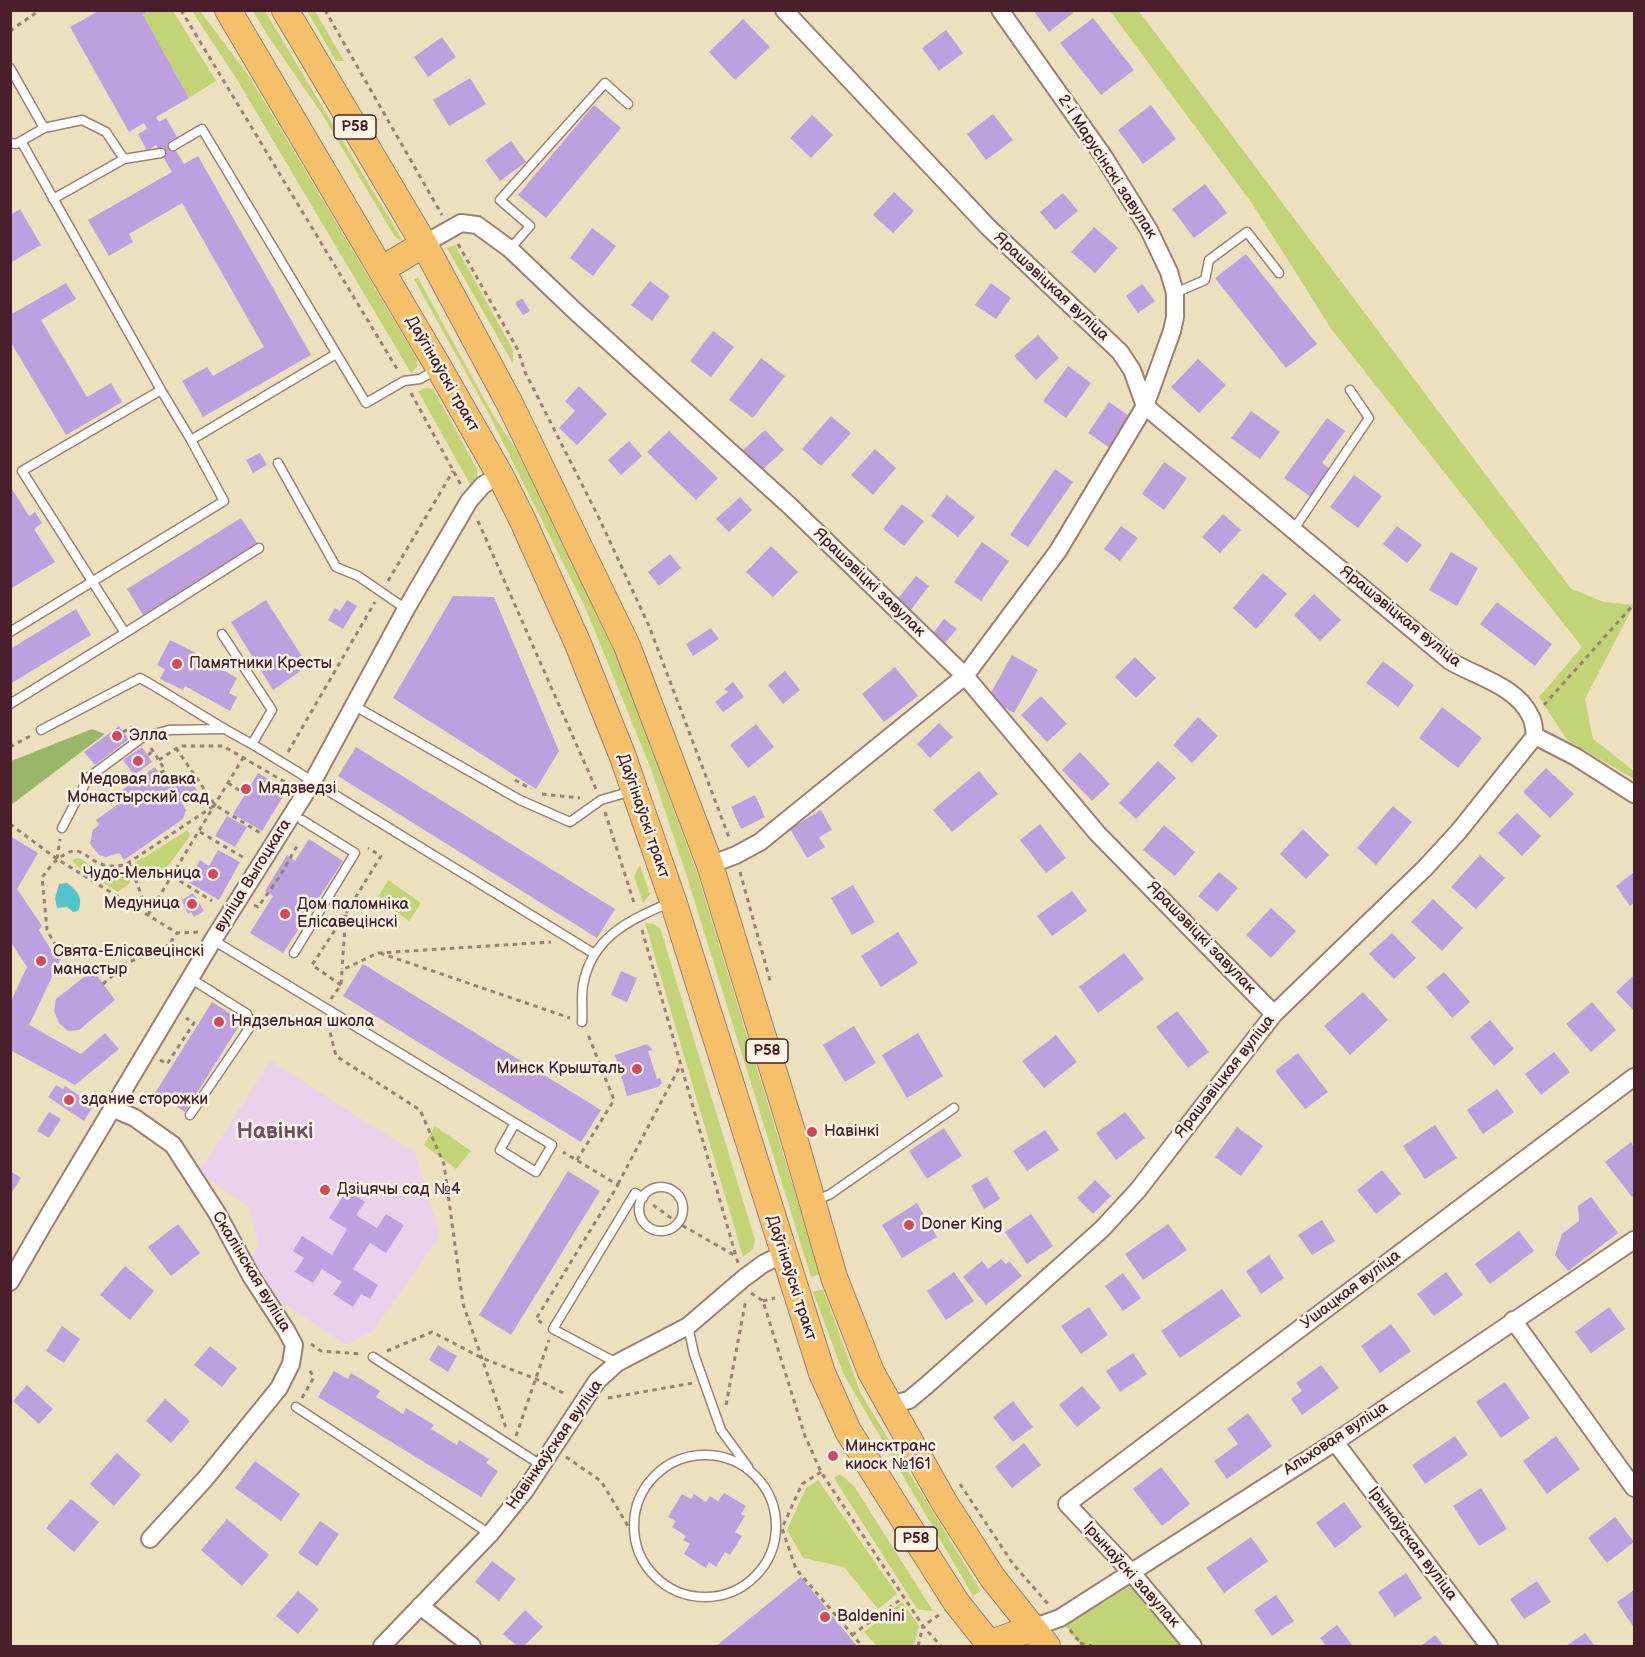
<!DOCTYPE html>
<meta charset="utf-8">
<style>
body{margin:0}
#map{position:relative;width:1645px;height:1657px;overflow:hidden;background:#ede0bf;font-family:"Balsamiq Sans",sans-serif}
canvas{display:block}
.frame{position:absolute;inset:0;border:12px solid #4a1f2b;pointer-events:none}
</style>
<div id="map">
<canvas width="1645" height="1657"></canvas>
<div class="frame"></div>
</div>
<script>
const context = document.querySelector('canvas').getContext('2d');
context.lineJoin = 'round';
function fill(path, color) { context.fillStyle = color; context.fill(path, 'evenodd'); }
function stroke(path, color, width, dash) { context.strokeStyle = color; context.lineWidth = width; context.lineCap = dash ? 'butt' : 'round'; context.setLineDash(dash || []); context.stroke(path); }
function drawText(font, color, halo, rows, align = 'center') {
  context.font = font + ' "Balsamiq Sans",sans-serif'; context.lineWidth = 5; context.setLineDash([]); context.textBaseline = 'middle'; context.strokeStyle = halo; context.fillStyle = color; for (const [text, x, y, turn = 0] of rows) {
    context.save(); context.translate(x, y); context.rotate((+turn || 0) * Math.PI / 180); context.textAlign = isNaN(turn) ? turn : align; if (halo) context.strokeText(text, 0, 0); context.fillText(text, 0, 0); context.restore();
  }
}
fill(new Path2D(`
 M271 1061 415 1153 440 1236 373 1331 346 1345 263 1290 248 1266 259 1245 249 1207 198 1172Z`), '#ebd1eb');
fill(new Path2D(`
 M149 11H173L216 81 189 98 143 15Z
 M192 11H200L249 76 417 359V367L411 373 236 78Z
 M253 11H265L403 241 395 237 322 114 266 33Z
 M307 11H315L344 61H336Z
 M1110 11H1139L1571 589 1604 602 1634 605 1585 699 1593 739 1634 771V779L1567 740 1539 697 1582 647 1332 330 1253 205Z
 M455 245 513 350V364L447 248Z
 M418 278 493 415 523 460 538 489 618 660 697 873 820 1274 811 1277 688 880 651 769 585 607 490 416 414 279Z
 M426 388 433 389 477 469V479L471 486 418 391Z
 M188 830 190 836 165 870 139 872 135 863Z
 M77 858C86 859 86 864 94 868 104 873 114 868 124 870L130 877V883L118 892 78 867 72 860Z
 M640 865 650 894 643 903 634 876Z
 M388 880 421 903 409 921 377 899Z
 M645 923 654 924 660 928 755 1240 753 1249 743 1257Z
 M435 1126 471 1151 456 1169 424 1145Z
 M823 1289 861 1394 981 1591 973 1596 843 1373 813 1292Z
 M840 1474 854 1486 933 1611 917 1609 834 1478Z
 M818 1480 897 1594 878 1609 844 1567 803 1558 787 1530 806 1488Z
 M1131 1572 1193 1646H1081L1060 1618Z
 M902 1602 919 1626 914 1646H877L864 1632Z`), '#c3d477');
fill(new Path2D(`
 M92 729 105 734 11 805V761Z`), '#9ab668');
fill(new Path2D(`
 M67 883C77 890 84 899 78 911L73 912 67 907 57 908 55 898 59 884Z`), '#55c3cc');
fill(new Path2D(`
 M100 10H149L143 15 189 98 156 117 159 122 166 118 177 137 170 141 184 164 198 156 311 355 203 417 182 381 207 367 213 376 264 347 182 203 129 234 133 242 109 256 88 220 172 172 156 145 147 151 138 134 147 129 144 123 129 132 70 27Z
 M1033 10H1071L1073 13 1049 32Z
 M1093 18 1134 70 1101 95 1060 43Z
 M743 19 770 47 735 80 709 52Z
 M946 30 963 53 939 71 922 48Z
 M442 37 456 57 428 77 414 57Z
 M470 78 486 104 449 126 433 100Z
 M594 105 621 128 546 218 518 195Z
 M1151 105 1176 139 1143 164 1118 130Z
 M993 114 1013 140 986 160 967 134Z
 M812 115 833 135 811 158 790 138Z
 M511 141 526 162 500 181 485 160Z
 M1205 184 1227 213 1194 238 1172 209Z
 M894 192 914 211 893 233 873 215Z
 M1063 193 1078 211 1055 230 1040 212Z
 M20 209 41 245 10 263V215Z
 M1094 227 1118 248 1095 273 1071 252Z
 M592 228 616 246 593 276 570 258Z
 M1246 254 1317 344 1286 368 1215 278Z
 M650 281 670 296 652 321 631 305Z
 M66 283 76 299 41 320 87 397 111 383 122 402 66 435 10 341V315Z
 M991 283 1011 298 996 319 975 305Z
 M1142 284 1155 301 1138 313 1126 296Z
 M522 298 530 311 523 315 515 303Z
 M713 331 734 347 711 377 690 361Z
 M1038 335 1059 358 1036 380 1014 356Z
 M761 358 785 376 753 418 729 400Z
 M1198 359 1226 385 1199 413 1171 387Z
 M1068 366 1091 383 1066 418 1043 401Z
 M579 386 607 414 577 445 559 428 575 411 565 401Z
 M1109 402 1131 417 1110 448 1088 433Z
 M1251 411 1280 432 1260 459 1231 438Z
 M831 416 851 433 821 466 802 449Z
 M1327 418 1345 431 1322 463 1330 469 1311 497 1284 478Z
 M765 430 784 450 762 470 743 450Z
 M669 431 718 478 696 500 647 452Z
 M629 441 642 456 621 475 608 460Z
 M875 449 896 468 873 495 851 475Z
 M260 453 267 465 253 473 246 460Z
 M1164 462 1187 478 1164 510 1142 494Z
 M1055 469 1073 482 1028 547 1010 535Z
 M1354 475 1382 496 1358 528 1330 507Z
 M10 486 29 516 35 512 42 523 34 529 55 562 10 589Z
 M947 495 975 517 958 537 931 516Z
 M740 497 752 510 729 532 716 519Z
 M902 504 924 521 904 546 883 529Z
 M1223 514 1241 530 1220 553 1202 537Z
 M241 518 257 543 143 615 127 589Z
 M1121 526 1138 538 1120 561 1104 549Z
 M1397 526 1422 545 1407 563 1383 544Z
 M982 542 1009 561 981 601 954 582Z
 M771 546 798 572 773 597 746 572Z
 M1451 552 1478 568 1457 606 1429 590Z
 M670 554 681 568 659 586 648 572Z
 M1263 573 1287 594 1256 629 1233 608Z
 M916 576 929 586 910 611 896 601Z
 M1314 594 1341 620 1320 641 1294 615Z
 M453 596 494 597 559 751 536 789 393 698Z
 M266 600 308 666 273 690 231 622Z
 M347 600 357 606 343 629 328 620 335 608 340 611Z
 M1497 602 1552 644 1535 666 1480 624Z
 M76 609 91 635 10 684V649Z
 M944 619 957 629 945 643 933 633Z
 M711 628 719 639 693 656 686 644Z
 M170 640 200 655 196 663 211 671 214 665 237 678 229 693 237 697 230 711 185 686 183 690 160 679 165 669 157 665Z
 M1012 655 1038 670 1014 713 988 698Z
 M1135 657 1156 678 1136 698 1115 677Z
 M1383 661 1414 685 1398 707 1366 683Z
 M895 667 918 696 884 722 862 694Z
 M785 671 800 690 783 704 768 685Z
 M733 682 744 697 723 712 715 702 728 692 724 689Z
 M1041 696 1067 724 1047 742 1021 715Z
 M1442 707 1482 738 1458 768 1419 738Z
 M1198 717 1218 736 1192 763 1173 745Z
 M939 723 953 737 930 758 917 744Z
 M756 724 774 747 748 768 730 745Z
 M119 726 129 739 95 765 84 752Z
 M142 747 152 762 134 775 123 760Z
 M356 747 615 909 597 938 338 776Z
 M1080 752 1110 784 1092 801 1062 770Z
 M1158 761 1176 778 1136 819 1119 803Z
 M155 767 164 781 173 786 188 776 198 792 182 803 186 810 183 819 124 860 119 853 106 857 99 855 90 844 93 830 99 825 96 820 127 798 122 790Z
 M1546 768 1574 794 1550 818 1523 792Z
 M979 771 998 794 952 832 933 810Z
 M258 773 287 790 262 831 233 814Z
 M755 795 765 817 741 829 731 807Z
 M1393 806 1412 822 1376 865 1357 848Z
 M821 810 832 830 819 837 825 847 807 858 790 829Z
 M1517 813 1541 836 1522 856 1498 833Z
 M227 816 247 827 235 847 215 836Z
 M1040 824 1066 858 1046 873 1020 840Z
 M1164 825 1195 852 1175 876 1143 850Z
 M1303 829 1329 855 1306 879 1280 854Z
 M10 836 38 853 17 889 42 926 39 930 53 953 62 956 29 1025 81 1054 105 1033 119 1049 75 1085 10 1050V1003L27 967 10 941Z
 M309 839 343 861 283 953 250 933 273 896 265 891 287 855 295 861Z
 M218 850 240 862 219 900 188 882 200 860 209 866Z
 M1480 855 1505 878 1476 909 1451 887Z
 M1219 872 1238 888 1217 912 1198 896Z
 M1634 872V903L1630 906 1616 886Z
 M853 885 875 922 852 935 831 898Z
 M1072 891 1087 911 1052 936 1037 916Z
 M193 893 204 911 194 917 191 912 188 914 182 900Z
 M1433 899 1463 928 1442 951 1411 922Z
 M1271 908 1296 931 1271 958 1246 935Z
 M898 932 918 963 881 987 861 956Z
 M1392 933 1416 958 1394 979 1369 954Z
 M1124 953 1144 979 1098 1013 1079 987Z
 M363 964 601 1110 581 1142 343 996Z
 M93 970 115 1000 79 1030 68 1031 59 1023 54 1011 56 999Z
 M621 971 637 978 627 1002 611 995Z
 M1444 972 1470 1002 1452 1018 1426 987Z
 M1634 975V1011L1616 992Z
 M1363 992 1388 1020 1350 1055 1324 1026Z
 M212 1002 242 1021 185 1112 155 1093Z
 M1592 1002 1616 1030 1591 1052 1566 1024Z
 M1177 1011 1209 1052 1188 1068 1156 1027Z
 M1490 1020 1514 1049 1494 1066 1470 1037Z
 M854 1026 876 1063 845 1082 823 1045Z
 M918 1033 943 1076 907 1098 882 1055Z
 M1056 1035 1077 1062 1044 1088 1022 1061Z
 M647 1044 653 1050 648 1051 657 1079 660 1078 662 1083 658 1087 627 1096 615 1055Z
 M1554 1052 1570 1072 1541 1095 1525 1074Z
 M1298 1053 1328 1092 1305 1109 1275 1071Z
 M56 1085 63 1089 65 1086 94 1105 84 1121 48 1097Z
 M1497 1089 1514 1112 1483 1134 1467 1110Z
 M49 1112 61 1119 49 1138 37 1131Z
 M1125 1112 1145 1138 1116 1160 1096 1133Z
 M1435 1125 1457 1158 1425 1179 1403 1146Z
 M1237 1127 1263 1146 1241 1176 1215 1157Z
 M944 1128 962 1156 927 1179 909 1151Z
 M1045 1130 1059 1150 1027 1171 1013 1151Z
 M1631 1142 1634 1147V1195L1632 1197 1605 1162Z
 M1382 1170 1401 1194 1376 1214 1357 1190Z
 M10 1171 21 1178 10 1195Z
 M568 1171 600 1191 511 1335 479 1315Z
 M987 1177 1000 1199 984 1209 971 1186Z
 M1095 1180 1111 1196 1093 1214 1077 1198Z
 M347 1190 365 1202 356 1215 377 1228 386 1214 404 1225 386 1253 370 1243 353 1269 378 1285 370 1299 361 1294 353 1307 333 1294 342 1282 322 1269 313 1283 295 1272 304 1258 293 1251 302 1236 332 1255 347 1229 329 1218Z
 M1591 1197 1618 1233 1568 1271 1555 1255 1562 1234 1579 1221 1578 1206Z
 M917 1203 937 1237 902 1258 882 1225Z
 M1031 1214 1053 1246 1027 1264 1005 1232Z
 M1322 1220 1335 1241 1312 1255 1298 1235Z
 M178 1224 200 1253 171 1276 148 1247Z
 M1168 1224 1187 1250 1143 1280 1125 1254Z
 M1519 1231 1534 1251 1490 1284 1475 1264Z
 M1269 1255 1284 1278 1261 1294 1246 1271Z
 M1001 1259 1006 1264 1009 1261 1022 1276 986 1305 963 1277 982 1261 988 1269Z
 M125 1266 154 1291 130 1320 100 1295Z
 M954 1272 974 1301 946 1320 927 1291Z
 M1446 1272 1463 1295 1434 1316 1417 1294Z
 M1123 1273 1141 1298 1123 1311 1105 1286Z
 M1222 1289 1241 1316 1180 1358 1161 1331Z
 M1089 1307 1108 1335 1081 1354 1061 1326Z
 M1609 1307 1625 1329 1591 1353 1575 1332Z
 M1391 1324 1411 1351 1380 1373 1361 1346Z
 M62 1326 80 1339 64 1363 46 1351Z
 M438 1345 457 1356 448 1372 429 1360Z
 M210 1346 237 1368 222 1387 194 1365Z
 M1133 1353 1147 1374 1120 1392 1106 1371Z
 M1321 1365 1339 1388 1302 1415 1291 1399 1302 1391 1296 1383Z
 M334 1371 348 1379 351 1373 380 1391 376 1397 403 1414 406 1408 434 1425 431 1429 457 1445 459 1440 489 1459 486 1463 498 1471 481 1497 318 1397Z
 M1505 1382 1530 1418 1501 1438 1476 1402Z
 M27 1385 53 1409 39 1424 13 1401Z
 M1082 1386 1101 1408 1077 1427 1059 1405Z
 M165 1399 190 1421 171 1443 146 1421Z
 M1013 1401 1033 1427 1013 1442 993 1417Z
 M1248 1413 1272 1446 1227 1479 1214 1461 1238 1444 1227 1429Z
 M1455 1436 1468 1455 1425 1484 1412 1465Z
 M1556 1436 1580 1469 1547 1494 1523 1461Z
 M1024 1443 1041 1465 1012 1488 995 1467Z
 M117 1453 141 1475 114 1506 90 1484Z
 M255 1461 300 1494 281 1521 235 1488Z
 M1161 1467 1190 1504 1162 1526 1133 1489Z
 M1481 1488 1507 1529 1479 1546 1453 1506Z
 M724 1493 746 1506 741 1514 745 1516 735 1532 742 1536 730 1555 725 1552 716 1567 709 1562 706 1568 684 1554 690 1544 683 1540 686 1536 672 1527 676 1521 668 1517 682 1494 691 1499 694 1494 706 1502 710 1496 718 1501Z
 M71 1499 99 1522 74 1552 46 1528Z
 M1344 1502 1362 1527 1335 1548 1316 1523Z
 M1615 1517 1634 1542 1607 1563 1588 1538Z
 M227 1519 269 1555 242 1586 201 1550Z
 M320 1521 339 1534 317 1566 298 1553Z
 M1251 1537 1268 1561 1224 1593 1206 1568Z
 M492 1561 516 1579 499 1601 475 1582Z
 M1406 1573 1422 1598 1395 1617 1378 1592Z
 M801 1577 856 1645 854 1646H716Z
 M1537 1581 1551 1602 1524 1619 1510 1599Z
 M1634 1590V1628L1617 1602Z
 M298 1591 319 1609 298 1634 276 1616Z
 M1276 1595 1294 1621 1272 1636 1254 1610Z
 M525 1610 543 1627 524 1646H517L503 1634Z
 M1337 1625 1353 1646H1326L1320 1638Z
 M1585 1633 1595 1646H1566Z
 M1435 1635 1444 1646H1421Z`), '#bea0e0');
const service = new Path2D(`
 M10 68 44 128 16 144 10 143
 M44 128 82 120 106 132 124 159 161 153
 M21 141 161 390 191 440 336 354
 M173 146 202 129 366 403 404 381 420 379 436 370
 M53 199 124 159
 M510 249 530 226 500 200 605 83 628 104
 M1175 293 1205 280 1209 260 1247 232 1279 273
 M278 463 336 567 358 576 406 609
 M1294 529 1369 418 1350 390
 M10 632 224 501 191 440
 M125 633 259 548
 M222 634 272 710 252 744
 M10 704 125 633 22 471 161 390
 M353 705 520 800 570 822 601 800 632 791
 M41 730 140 678C178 699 213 724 252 744L593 953
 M62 828 88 778 143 737 169 730 222 729
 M213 940 515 1123 552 1145 536 1172 500 1150 515 1123
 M294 953 355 853 302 820
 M190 978 247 1014 252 1024 190 1115
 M582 1022C583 1010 581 996 583 985 592 936 630 920 671 902
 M639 1209a22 22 0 1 1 44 0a22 22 0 1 1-44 0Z
 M815 1200 829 1195 954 1108
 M688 1326 694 1354 721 1430 748 1467
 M373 1357 541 1465
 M617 1363 553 1329 635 1193 643 1198
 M296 1407 490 1534
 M634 1526a71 71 0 1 1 142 0a71 71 0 1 1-142 0Z`);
const minor = new Path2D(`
 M784 10 988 227 1120 352 1132 370 1145 406 1450 661C1477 677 1517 686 1531 717 1534 723 1534 730 1535 736
 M424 244 461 223 477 225 510 249 575 311 791 507 965 676 1097 833 1274 1014
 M1535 736 1576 757 1634 794
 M710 865 736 855 760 842 965 676 1058 551 1145 406 1172 331 1175 317V293L1169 272 1149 230 1102 154 1000 10
 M112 1108 135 1118 173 1145 217 1213 251 1276 286 1330 294 1345 291 1364 279 1388 205 1479 150 1539
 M10 1282 44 1223 213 940 313 781 406 609 469 501 483 485 500 475
 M1513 1320 1634 1488
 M888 1405 909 1400 927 1385 1102 1229 1138 1190 1274 1014 1425 868 1459 831 1535 736
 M1335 1442 1489 1646
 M420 1606 472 1646
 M1032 1628 1060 1618 1335 1442 1634 1240
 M382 1646 490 1534 524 1492 597 1381 617 1363 688 1326 744 1278 763 1264 783 1254
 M1193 1646 1131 1572 1067 1504 1634 1077`);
const primary = new Path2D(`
 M228 10 439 368 500 475 523 521 578 644 623 757 673 901 822 1373 848 1431 956 1602 991 1646
 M285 10 424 244 510 404 627 646 710 865 794 1138 834 1277 871 1372 944 1502 992 1577 1047 1646
 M381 270 424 244
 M989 1644 1032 1628`);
stroke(service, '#9c8075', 11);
stroke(minor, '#9c8075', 20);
stroke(primary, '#9c8075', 28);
stroke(new Path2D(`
 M181 10 397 369
 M325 10 442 215
 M10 31 40 10
 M458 244 518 350 525 372 599 518 649 626 730 840
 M411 393 461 485
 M478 521 596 789
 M388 581 453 471
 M1544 705 1634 604
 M123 732 132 727
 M10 747 32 735
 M151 748 165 770 159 774
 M176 748 215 805 262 834
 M288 752 375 602
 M148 755 153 751
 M159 760 180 746H223L292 786
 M515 780 531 789
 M228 783 245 794
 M193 784 198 780
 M542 794 580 798
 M605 812 635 906
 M10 824 57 859 177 933 198 932
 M200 832 246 859
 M57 859 60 839
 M129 862 148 913
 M740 872 771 984
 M172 876 212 901
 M254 905 258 907 280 876 297 846 293 844
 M346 913 381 856 368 848
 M148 915 243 758
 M642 930 738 1263
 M56 946 47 930 42 877C47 872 52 863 58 859 80 841 84 858 101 864 109 867 116 866 125 865L215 805
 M380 953 570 1018
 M103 984 127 963 169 945 177 933
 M341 985 312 965 346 913 342 969
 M331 999 341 985 342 970 378 953 551 942
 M328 1024 336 1056 420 1110 444 1164 463 1304 506 1428
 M160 1060 167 1064 194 1023 186 1018
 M577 1160 614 1100 587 1032
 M618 1184 679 1068
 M653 1205 678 1223 734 1255
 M751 1293 763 1301 805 1436 821 1472 923 1626 918 1646
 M763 1301 775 1298
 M542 1323 536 1319 618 1185 563 1152
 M311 1344 321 1351 361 1354
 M387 1351 432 1332 482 1358 536 1379 567 1395
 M302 1398 314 1377 308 1368
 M608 1398 693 1383
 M726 1405 746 1299
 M516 1436 549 1340
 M566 1457 601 1481 634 1536
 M821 1472 802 1484 782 1528 796 1569 862 1646
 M960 1484 1013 1564 1048 1604
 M773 1549 781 1530
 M939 1615 923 1626 941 1646
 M1070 1630 1083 1646
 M852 1635 904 1597
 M1080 1643 1092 1646`), '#9c8075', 3, [4.5, 4.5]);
stroke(service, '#fff', 8);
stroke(minor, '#fff', 16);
stroke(primary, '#f6c06b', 26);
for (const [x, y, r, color] of [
 [177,664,6,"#d1495b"],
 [117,736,6,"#d1495b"],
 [138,761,6,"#d1495b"],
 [246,789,6,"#d1495b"],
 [213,874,6,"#d1495b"],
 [192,904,6,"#d1495b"],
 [285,914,6,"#d1495b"],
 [41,961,6,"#d1495b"],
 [219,1022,6,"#d1495b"],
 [637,1069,6,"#d1495b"],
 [69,1100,6,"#d1495b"],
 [812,1132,6,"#d1495b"],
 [325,1190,6,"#d1495b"],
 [909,1225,6,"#d1495b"],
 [833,1456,6,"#d1495b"],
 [825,1617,6,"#d1495b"]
]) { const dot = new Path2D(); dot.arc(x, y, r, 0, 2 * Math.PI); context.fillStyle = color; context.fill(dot); stroke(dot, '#fcf5e5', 2); }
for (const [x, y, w] of [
 [355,127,42],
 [767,1051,42],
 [916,1539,42]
]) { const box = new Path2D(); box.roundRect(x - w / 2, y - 12, w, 24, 4.5); context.fillStyle = '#fcf5e5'; context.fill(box); stroke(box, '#4a1f2b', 1.5); }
drawText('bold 15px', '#4a1f2b', null, [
 ["Р58",355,127],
 ["Р58",767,1051],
 ["Р58",916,1539]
]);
drawText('16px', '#4a1f2b', '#fcf5e5', [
 ["2-і Марусінскі завулак",1107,167,57],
 ["Ярашэвіцкая вуліца",1051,287,43],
 ["Даўгінаўскі тракт",442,374,60],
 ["Ярашэвіцкі завулак",869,583,44],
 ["Ярашэвіцкая вуліца",1400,617,39],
 ["Даўгінаўскі тракт",643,816,71],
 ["вуліца Выгоцкага",253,876,-58],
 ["Ярашэвіцкі завулак",1201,938,46],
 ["Ярашэвіцкая вуліца",1225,1077,-52],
 ["Скалінская вуліца",251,1272,59],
 ["Даўгінаўскі тракт",791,1278,72],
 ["Ушацкая вуліца",1351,1290,-37],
 ["Альховая вуліца",1336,1439,-33],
 ["Навінкаўская вуліца",555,1445,-55],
 ["Ірынаўская вуліца",1412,1544,53],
 ["Ірынаўскі завулак",1131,1575,48]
]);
drawText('16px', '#4a1f2b', '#fcf5e5', [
 ["Памятники Кресты",189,664],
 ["Элла",129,736],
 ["Медовая лавка",138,780,"center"],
 ["Монастырский сад",138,798,"center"],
 ["Мядзведзі",258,789],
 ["Чудо-Мельница",201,874,"right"],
 ["Медуница",180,904,"right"],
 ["Дом паломніка",297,905],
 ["Елісавецінскі",297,923],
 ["Свята-Елісавецінскі",53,952],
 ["манастыр",53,970],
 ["Нядзельная школа",231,1022],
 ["Минск Крышталь",625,1069,"right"],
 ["здание сторожки",81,1100],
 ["Навінкі",824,1132],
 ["Дзіцячы сад №4",337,1190],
 ["Doner King",921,1225],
 ["Минсктранс",845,1447],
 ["киоск №161",845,1465],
 ["Baldenini",837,1617]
], 'left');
drawText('bold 22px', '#734c6a', '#fcf5e5', [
 ["Навінкі",275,1132]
]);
</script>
